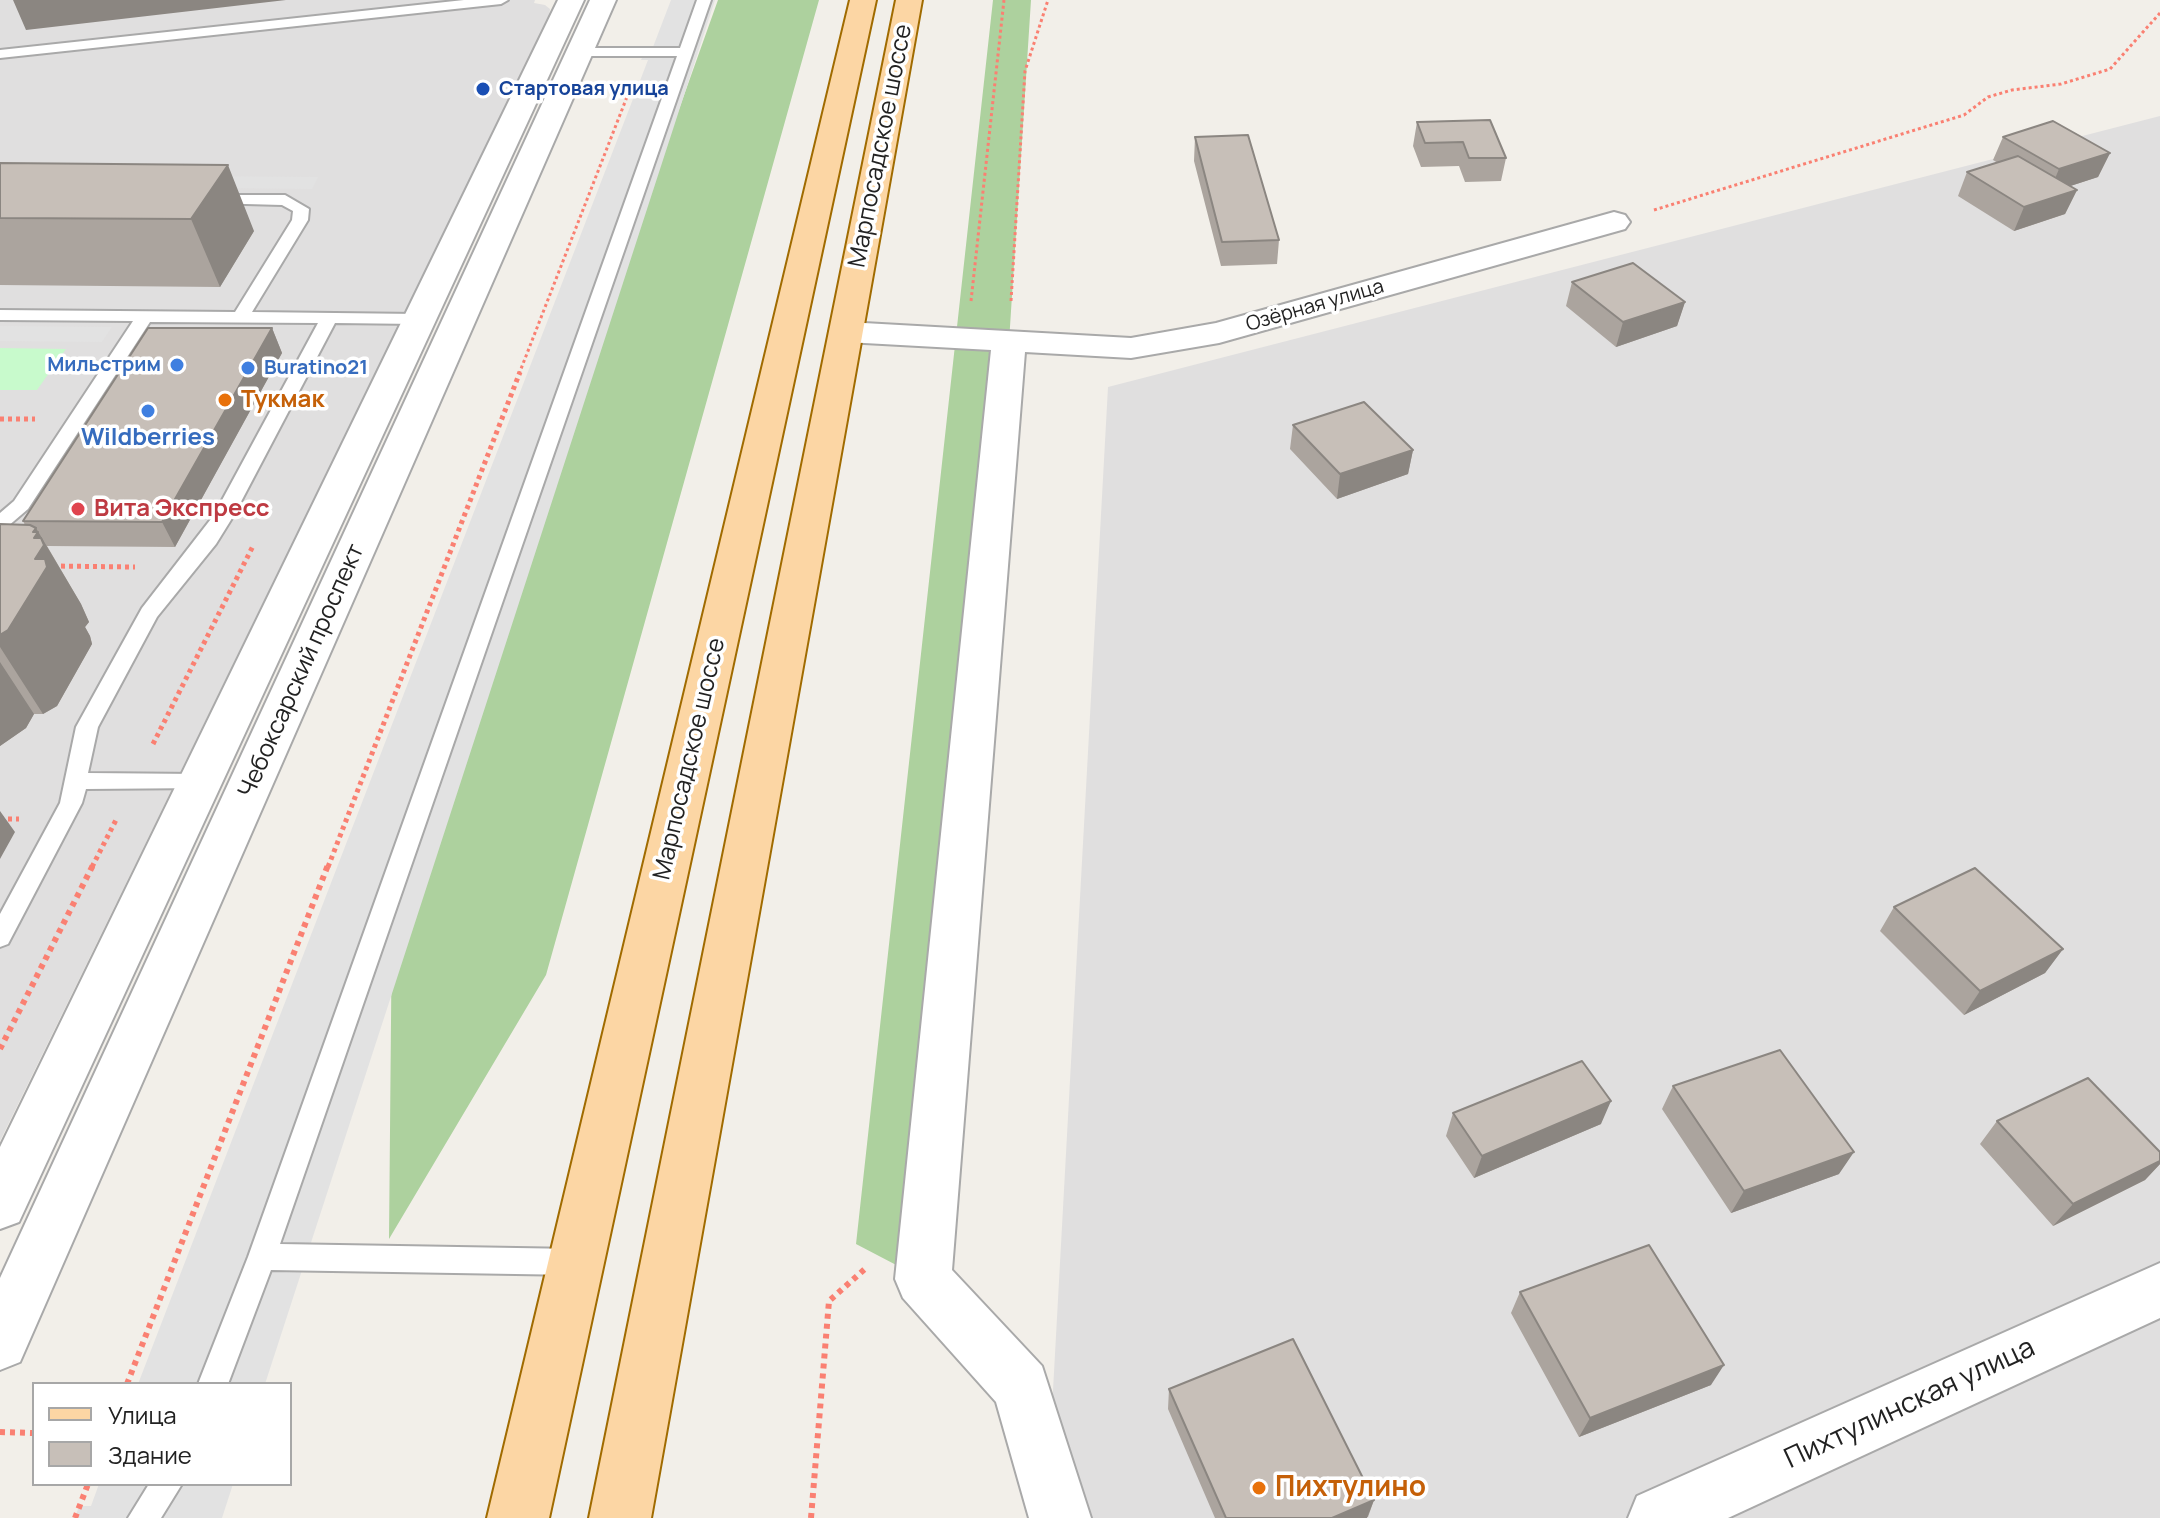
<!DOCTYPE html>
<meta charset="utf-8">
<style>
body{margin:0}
#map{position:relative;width:2160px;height:1518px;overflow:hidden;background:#f2efe9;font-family:Manrope,sans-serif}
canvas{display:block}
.legend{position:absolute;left:32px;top:1382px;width:260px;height:104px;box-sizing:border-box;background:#fff;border:2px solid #a7a7a7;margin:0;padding:10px 14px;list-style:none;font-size:24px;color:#222}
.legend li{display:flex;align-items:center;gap:16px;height:40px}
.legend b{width:40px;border:2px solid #a7a7a7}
</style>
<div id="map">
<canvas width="2160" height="1518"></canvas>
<ul class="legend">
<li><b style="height:10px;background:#fcd6a4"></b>Улица</li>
<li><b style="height:22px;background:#c7bfb8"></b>Здание</li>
</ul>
</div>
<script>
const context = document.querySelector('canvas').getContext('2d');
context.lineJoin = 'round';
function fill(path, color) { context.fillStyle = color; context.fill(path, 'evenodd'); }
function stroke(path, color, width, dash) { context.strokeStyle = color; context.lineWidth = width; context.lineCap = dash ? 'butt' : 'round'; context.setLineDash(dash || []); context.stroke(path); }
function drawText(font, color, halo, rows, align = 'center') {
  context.font = font + ' Manrope,sans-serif'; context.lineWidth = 7; context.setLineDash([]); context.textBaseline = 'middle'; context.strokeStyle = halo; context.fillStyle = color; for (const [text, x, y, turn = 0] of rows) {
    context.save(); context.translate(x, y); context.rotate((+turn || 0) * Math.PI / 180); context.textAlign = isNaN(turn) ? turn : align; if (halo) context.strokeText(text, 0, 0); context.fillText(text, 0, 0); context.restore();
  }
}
fill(new Path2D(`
 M0 0H535L534 3 545 5 550 9 549 18 0 1141Z
 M2160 116V1518H1046L1108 387Z`), '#e0dfdf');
fill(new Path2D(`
 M718 0H819L546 975 389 1239 392 913Z
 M993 0H1031L1009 342 923 1279 856 1244Z`), '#add19e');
fill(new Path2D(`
 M0 348 66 349 37 390H0Z`), '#c8facc');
fill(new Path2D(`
 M671 0H715L265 1384H138L648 60H641L647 47H653Z
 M46 175 318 177 312 189 36 186Z
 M0 326 112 327 102 342 0 341Z
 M99 1484H233L222 1518H75L79 1506H91Z`), '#e2e2e2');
const service = new Path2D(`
 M464 0H508L501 4 0 58V50Z
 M697 0H711L280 1244 576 1249 586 1253 590 1262 586 1271 576 1275 271 1270 228 1384H198L248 1257 677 56H580L573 52 580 48H680Z
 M214 195H285L309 209 308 220 252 312 418 314 426 319 418 324 335 323 234 515 216 544 157 617 98 727 88 773 199 774 207 776 210 782 207 788 86 789 82 803 8 944 0 947V914L60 803 76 727 142 608 214 515 318 323 150 322 28 509 7 527 0 529V513L14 501 133 321 0 320V310L235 312 292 220 293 211 282 205 208 203V197Z
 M149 1484H182L161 1518H128Z`);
const minor = new Path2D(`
 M1614 212 1625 215 1630 222 1625 229 1219 343 1131 358 1025 352 952 1270 1042 1366 1091 1518H1029L996 1402 903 1298 895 1279 991 350 846 342 834 339 829 332 834 325 846 322 1131 338 1216 323Z
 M2160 1263V1318L1728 1518H1628L1637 1496Z`);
const tertiary = new Path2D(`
 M558 0H584L19 1222 0 1229V1147Z
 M590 0H616L20 1362 0 1370V1278Z`);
const primary = new Path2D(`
 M850 0H876L549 1518H487Z
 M896 0H922L651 1518H589Z`);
stroke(service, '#a9a9a9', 4);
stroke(minor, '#a9a9a9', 4);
stroke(tertiary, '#a9a9a9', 4);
stroke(primary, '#a06b00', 4);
stroke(new Path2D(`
 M1654 210 1964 115 1988 97 2012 90 2061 84 2110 69 2160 13
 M971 301 1004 0
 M1011 301 1025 71 1048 0
 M519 374 632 84`), '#fa8072', 3, [3, 3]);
stroke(new Path2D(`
 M0 419H35
 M53 566 135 567
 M153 744 253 546
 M0 819H19
 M92 867 117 818
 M328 867 520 372`), '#fa8072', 5, [4, 4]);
stroke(new Path2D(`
 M0 1049 93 865
 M127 1384 328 865
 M0 1432 34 1433
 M75 1518 88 1484
 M811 1518 829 1301 866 1268`), '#fa8072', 6, [5, 5]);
fill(service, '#fff');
fill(minor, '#fff');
fill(tertiary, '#fff');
fill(primary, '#fcd6a4');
fill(new Path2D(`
 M1417 122 1506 158 1501 181 1465 182 1459 166 1421 167 1413 146Z
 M1195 137 1279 240 1277 264 1221 266 1194 161Z
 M2003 137 2110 153 2098 177 2070 186 2077 190 2065 214 2014 231 1958 196 1967 172 1998 163 1993 160Z
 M0 163 254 231 220 287 0 285Z
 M1572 282 1685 302 1677 326 1616 347 1566 306Z
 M272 328 282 353 175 547 47 546 81 604 89 622 85 627 90 636 92 644 57 706 43 714H34L26 728 0 746V524L25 525 23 521Z
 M1293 425 1413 450 1408 474 1337 499 1290 449Z
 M1894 907 2063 949 2045 973 1964 1015 1880 931Z
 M1673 1086 1839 1174 1731 1213 1662 1109Z
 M1453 1113 1601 1124 1474 1178 1446 1136Z
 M1997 1121 2160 1152V1164L2145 1180 2053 1226 1980 1144Z
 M1520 1292 1711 1385 1579 1437 1511 1313Z
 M1169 1389 1374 1500 1368 1517 1215 1518 1168 1409Z`), '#aba49e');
fill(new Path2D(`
 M13 0H286L26 30Z
 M2110 153 2098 177 2049 193 2059 169Z
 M228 165 254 231 220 287 191 219Z
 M2077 190 2065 214 2014 231 2024 207Z
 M1685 302 1677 326 1616 347 1623 322Z
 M272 328 282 353 175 547 162 522Z
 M1413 450 1408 474 1337 499 1340 474Z
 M36 528 81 604 89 622 85 627 90 636 92 644 57 706 43 714 0 647V635L34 538 33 532Z
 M0 662 34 714 26 728 0 746Z
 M0 811 15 832 0 859Z
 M2063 949 2045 973 1964 1015 1980 991Z
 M1611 1101 1601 1124 1474 1178 1482 1156Z
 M1854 1152 1839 1174 1731 1213 1744 1191Z
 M2160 1161V1164L2145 1180 2053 1226 2073 1204Z
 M1724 1365 1711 1385 1579 1437 1590 1418Z
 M1374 1500 1367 1518H1332Z`), '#8b8681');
const building = new Path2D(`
 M1490 120 1506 158H1469L1463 142 1425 143 1417 122Z
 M2053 121 2110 153 2059 169 2003 137Z
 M1248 135 1279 240 1222 242 1195 137Z
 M2018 156 2077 190 2024 207 1967 172Z
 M0 163 228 165 191 219 0 218Z
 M1633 263 1685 302 1623 322 1572 282Z
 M148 328H272L162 522 23 521Z
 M1364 402 1413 450 1340 474 1293 425Z
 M0 524 30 525 36 528 33 532H38L34 538H41L44 545 35 559H45L47 567 8 630 0 635Z
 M1975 868 2063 949 1980 991 1894 907Z
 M1780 1050 1854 1152 1744 1191 1673 1086Z
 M1582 1061 1611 1101 1482 1156 1453 1113Z
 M2088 1078 2160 1152V1161L2073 1204 1997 1121Z
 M1649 1245 1724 1365 1590 1418 1520 1292Z
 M1293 1339 1374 1500 1332 1518H1226L1169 1389Z`);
fill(building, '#c7bfb8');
stroke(building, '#8b8681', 2);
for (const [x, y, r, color] of [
 [483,89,8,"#1a4fb4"],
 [177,365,8,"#3f7fe0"],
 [248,368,8,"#3f7fe0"],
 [225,400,8,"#e8710a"],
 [148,411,8,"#3f7fe0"],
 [78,509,8,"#e0444e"],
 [1259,1488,8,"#e8710a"]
]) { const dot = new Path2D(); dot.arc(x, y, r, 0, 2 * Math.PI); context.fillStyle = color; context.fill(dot); stroke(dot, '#fff', 3); }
drawText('bold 20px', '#164399', '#fff', [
 ["Стартовая улица",499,89]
], 'left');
drawText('20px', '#222', '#fff', [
 ["Озёрная улица",1315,306,-16]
]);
drawText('bold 20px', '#366cbe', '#fff', [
 ["Мильстрим",161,365],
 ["Buratino21",264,368,"left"]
], 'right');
drawText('24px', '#222', '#fff', [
 ["Марпосадское шоссе",881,146,-79],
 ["Чебоксарский проспект",302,671,-66],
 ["Марпосадское шоссе",690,759,-77]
]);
drawText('bold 24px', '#c56008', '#fff', [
 ["Тукмак",241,400]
], 'left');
drawText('bold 24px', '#366cbe', '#fff', [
 ["Wildberries",148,438]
]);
drawText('bold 24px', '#be3a42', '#fff', [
 ["Вита Экспресс",94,509]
], 'left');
drawText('28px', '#222', '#fff', [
 ["Пихтулинская улица",1910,1404,-25]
]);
drawText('bold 28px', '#c56008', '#fff', [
 ["Пихтулино",1275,1488]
], 'left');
</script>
